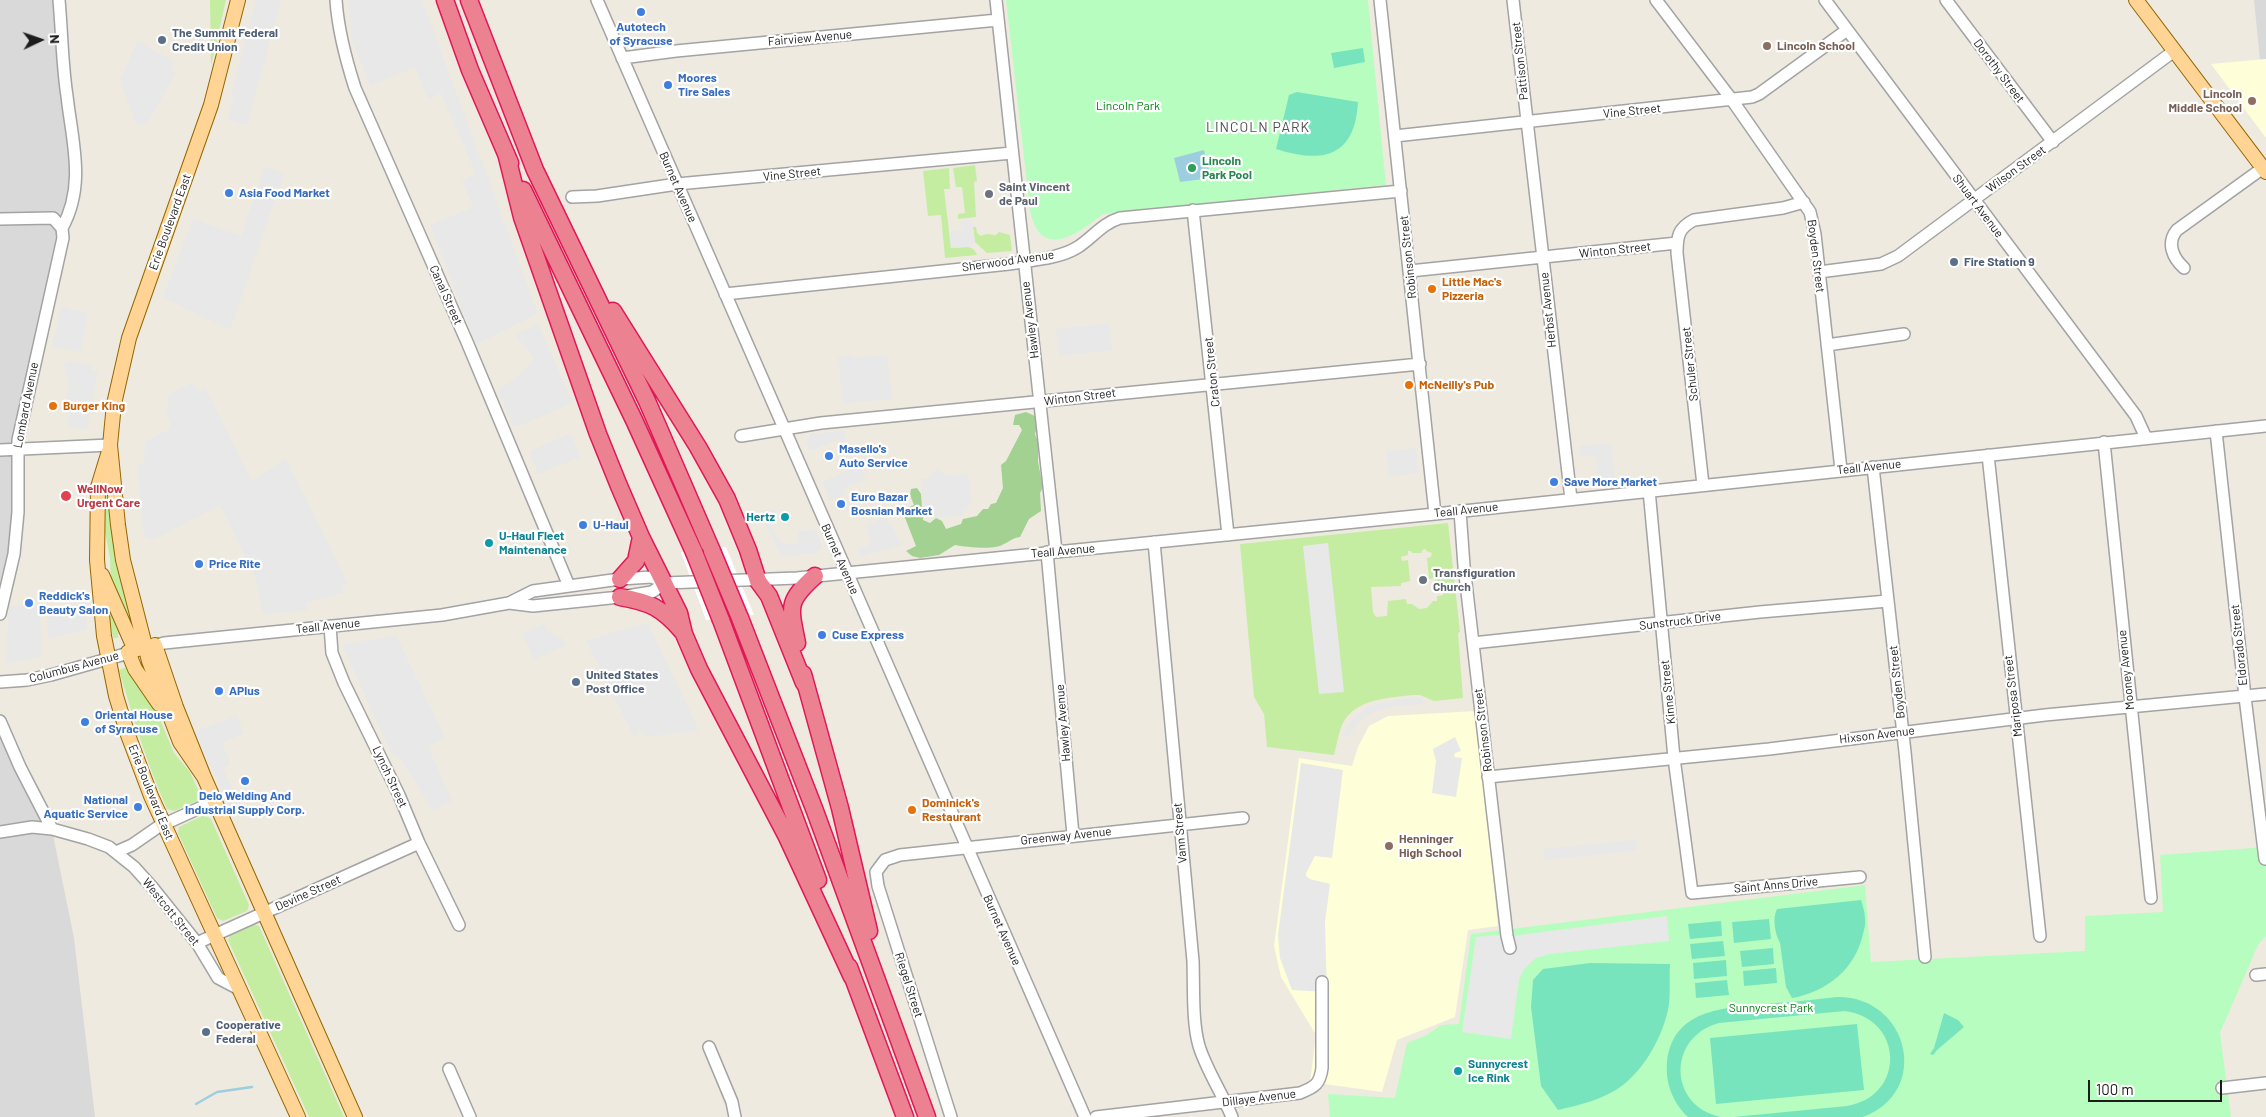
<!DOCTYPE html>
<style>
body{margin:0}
#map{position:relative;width:2266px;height:1117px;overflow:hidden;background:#eeeae0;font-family:Barlow,sans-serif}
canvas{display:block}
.north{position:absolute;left:15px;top:15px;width:50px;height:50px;-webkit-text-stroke:4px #fff;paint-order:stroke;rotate:87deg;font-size:14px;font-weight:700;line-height:20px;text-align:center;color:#1c1c1c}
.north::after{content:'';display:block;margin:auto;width:18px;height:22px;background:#1c1c1c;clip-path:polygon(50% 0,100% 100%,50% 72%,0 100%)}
.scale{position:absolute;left:2088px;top:1080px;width:134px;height:22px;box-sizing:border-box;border:2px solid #1c1c1c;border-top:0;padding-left:6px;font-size:15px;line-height:18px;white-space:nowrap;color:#1c1c1c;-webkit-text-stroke:4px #fff;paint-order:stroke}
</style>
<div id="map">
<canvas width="2266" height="1117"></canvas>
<div class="north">N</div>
<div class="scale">100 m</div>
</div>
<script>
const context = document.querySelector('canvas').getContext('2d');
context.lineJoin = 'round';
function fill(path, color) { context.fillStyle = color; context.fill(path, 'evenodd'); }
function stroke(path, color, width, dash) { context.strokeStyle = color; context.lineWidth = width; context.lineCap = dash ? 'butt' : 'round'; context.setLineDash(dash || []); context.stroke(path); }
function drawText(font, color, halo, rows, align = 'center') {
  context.font = font + ' Barlow,sans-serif'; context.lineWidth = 4.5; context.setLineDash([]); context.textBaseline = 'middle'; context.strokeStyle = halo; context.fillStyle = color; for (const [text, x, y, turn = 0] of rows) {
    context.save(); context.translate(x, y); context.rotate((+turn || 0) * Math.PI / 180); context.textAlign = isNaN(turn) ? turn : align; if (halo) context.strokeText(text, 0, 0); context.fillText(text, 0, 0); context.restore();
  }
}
fill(new Path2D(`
 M0 0H57L73 166 27 383 16 506 10 553 0 594Z
 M2254 0H2266V59L2260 60Z
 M0 730 53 835 74 938 95 1117H0Z`), '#dad9d9');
fill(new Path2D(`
 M2266 59V138L2211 64Z
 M1476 711 1498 926 1468 930 1455 1017 1397 1040 1382 1092 1310 1082 1316 1035 1281 977 1274 946 1299 758 1352 766 1358 747 1369 726 1388 716Z`), '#feffd8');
fill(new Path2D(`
 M210 0H226L211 66Z
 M975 165 977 181 974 182 976 217 958 219V214L965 213 962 187H956L953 168Z
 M949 168 950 189H944L951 248C961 248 973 243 977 255L945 258 941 215 928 216 923 171Z
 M973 227H976L977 233 981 236 986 234 996 235 999 232 1010 235 1012 251 987 253 975 242Z
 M108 487 137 635 131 636 111 585 110 558 104 526 106 488Z
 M1448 523 1460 632 1458 633 1463 698 1434 701 1420 695H1413C1390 698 1358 698 1344 721 1339 730 1337 744 1334 755L1267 747 1264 714 1254 697 1240 544ZM1426 549V551L1432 553 1431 557 1427 558 1429 579 1435 578V582L1440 583V586H1444L1443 595 1437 596V601H1433L1427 608 1419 609 1412 604H1407L1406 599 1388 601 1387 616 1376 617 1373 612 1371 587 1401 586V583L1410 581 1408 560 1402 561 1401 557 1408 555V551H1411L1412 553H1422V550Z
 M111 610 124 637H122L121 634H118V638H113L109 612Z
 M126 667 131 668 151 698 174 753 190 772 199 792 197 801 174 811 167 809C147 764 133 717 119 670Z
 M204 815 211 819 249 905 247 911 223 921 217 918 178 833 179 827Z
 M252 924 259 926 344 1117H309L228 940 230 935Z`), '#c4eda2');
fill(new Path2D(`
 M1026 412 1035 416 1038 423 1035 434 1038 442V462L1043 487 1040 493 1041 511 1029 519 1020 537C1012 538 1009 542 1002 545 993 550 966 547 955 545L939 555 920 558 912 556 906 551 916 546 902 510 914 505 910 495 911 489 917 488 921 494 923 520 930 523 936 518 942 521 946 529 961 524 963 519 977 516 983 509H988L991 504 996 503 1003 488 1001 465 1006 461 1022 430 1019 425H1013L1015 415Z`), '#a2d192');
fill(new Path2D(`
 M1006 0H1368L1386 185 1103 214C1077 235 1040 261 1030 210Z
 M2266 847V936L2258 945 2220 1033 2231 1117H1330L1328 1094 1395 1098 1407 1043 1427 1035 1441 1025 1459 1024 1471 934 1865 885 1871 962 2085 951V916L2163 912 2160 855Z`), '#b8fdc0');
fill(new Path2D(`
 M1363 48 1365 62 1334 68 1331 53Z
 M1297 92 1358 102C1355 157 1323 164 1276 149L1289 95Z
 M1861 900C1863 906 1865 913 1865 919 1866 924 1864 930 1863 934 1855 970 1826 992 1792 998L1786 987 1780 943C1775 934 1772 918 1777 909Z
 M1769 919 1771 939 1734 943 1732 922Z
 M1721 921 1722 936 1690 939 1688 924Z
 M1723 941 1725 956 1692 959 1690 944Z
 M1773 948 1774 964 1742 967 1740 951Z
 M1726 960 1727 976 1694 979 1693 963Z
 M1590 963 1670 964C1669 979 1671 996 1668 1010 1662 1037 1645 1068 1623 1085 1605 1099 1580 1105 1558 1110L1541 1086 1531 1007 1533 980 1543 969Z
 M1776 968 1777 983 1744 986 1743 971Z
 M1727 980 1729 995 1696 998 1695 983Z
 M1837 997C1909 996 1932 1092 1863 1117H1734L1847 1106C1906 1096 1904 1019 1845 1011L1719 1023C1667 1037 1668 1106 1721 1117H1688C1673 1103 1665 1083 1667 1062 1673 1009 1723 1008 1765 1004 1789 1002 1813 1000 1837 997Z
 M1944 1013 1958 1020 1964 1027 1937 1050 1933 1055 1930 1054 1934 1048Z
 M1857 1024 1864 1090 1716 1104 1710 1038Z`), '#78e4bd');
fill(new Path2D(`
 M256 0H281L247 125 228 120 234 98 231 96Z
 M348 0H422L538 314 476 345 430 225 473 207 462 181 476 174 441 93 428 99 415 67 370 86 352 40Z
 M138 41 175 62 171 69 176 73 147 124 136 123 120 79Z
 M265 167 284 173 230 330 163 297 193 219 241 236Z
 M972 220 975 242 970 247 951 248 949 232 961 231 960 221Z
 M61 306 88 313 80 352 52 346Z
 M1109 323 1112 350 1059 356 1056 329Z
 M538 324 573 403 514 428 498 390 514 379 535 359 515 335Z
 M853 355 854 358 887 355 892 399 843 404 838 357Z
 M70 361 91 366 90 369 98 371 87 430 67 426 70 414 63 412 69 387 64 363Z
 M193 382 197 391 205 388 252 481 286 459 348 584 342 586 344 593 307 602V610L263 614 255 577 220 505 153 540 145 538 141 512 138 464H144L145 440 151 439 170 429 171 423 166 412 169 401 167 395Z
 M844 431 847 448 843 449 839 439 810 451 806 441 811 434Z
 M571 433 580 457 538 474 529 451Z
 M1611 443 1615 478 1599 480 1596 456 1580 455 1579 446Z
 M1416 448 1419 473 1389 476 1386 452Z
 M859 465 866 480 843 488 846 494 830 501 822 482Z
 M937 469 941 473 951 476 968 474 972 503 967 504 969 506 966 511 963 509V515L935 518 934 510 924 511 921 479 929 478Z
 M777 510V519L771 520 773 531 780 541 790 544 798 543V531L816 530 823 548 817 552 789 557 780 554 759 511Z
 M885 517 890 526 892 525 901 545 860 556 858 549 872 543 865 526Z
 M1328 543 1344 692 1319 694 1303 546Z
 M9 605 40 607 42 657 6 663Z
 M47 607 85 608 87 629 48 639Z
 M544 623 548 631 562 638 565 645 534 660 522 634Z
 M648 623 699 730 646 737 642 730 634 737 586 640Z
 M396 635 445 738 428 747 452 801 433 810 399 757 392 755 342 645Z
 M1408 698H1422L1423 704 1395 706 1376 711 1362 718 1347 738 1342 735 1353 718 1368 706Z
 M237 716 244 733 222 743 231 764 223 768 240 807 230 811 195 731Z
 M1455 737 1461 751 1455 753 1454 757 1462 758 1456 797 1432 793 1436 761 1433 749Z
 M1301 763 1343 770 1332 858 1315 856 1306 873V876L1310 879 1330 884 1325 922 1327 992 1292 990 1280 958 1278 935Z
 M1636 840 1637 850 1545 860 1544 849Z
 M1667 916 1669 941 1549 954 1536 958 1530 963 1523 971 1519 980 1511 1039 1462 1032 1476 937 1494 935 1512 936Z`), '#e8e8e8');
fill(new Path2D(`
 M1204 150 1211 178 1180 182 1174 158Z`), '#9dcedf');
fill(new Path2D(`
 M726 547 754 615 706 620 681 552Z`), '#fff');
stroke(new Path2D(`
 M196 1104 217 1092 252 1087`), '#9dcedf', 2.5);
const minor = new Path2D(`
 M59 0C62 32 62 64 67 96 72 141 86 185 62 228
 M336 0C338 30 346 60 355 88L467 342 569 586
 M597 0 1085 1117
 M996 0 1056 551
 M1380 0 1435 514
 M1513 0 1571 499
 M1656 0 1732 100 1810 212 1815 234 1841 470
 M1825 0 2136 416 2146 438
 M1946 0 2053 142
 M622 58 676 51 998 20
 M1395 136 1752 97 1759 94 1847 30
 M572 197 597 196 677 184 1012 153
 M1193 210 1228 535
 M0 219 53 218 62 228 63 238 18 440V512L14 554 0 614
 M2184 268C2173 258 2166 243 2177 230L2263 168
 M1410 271 1677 243
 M1819 272 1881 264 1898 256 2174 51
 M725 294 1009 264C1031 260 1059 259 1078 247 1092 238 1103 223 1120 218L1401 191
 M1827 345 1904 334
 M2216 431 2245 697 2265 859
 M741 436 821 423 1420 364
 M2104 442 2151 898
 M0 450 110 445
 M1988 455 2040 936
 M1873 467 1905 752 1925 957
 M1703 485 1677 253C1677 237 1678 228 1694 220L1783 208 1804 202
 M1649 490 1674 758 1692 893 1860 877
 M1460 511 1464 566 1507 936 1510 948
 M1154 542 1193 961C1194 987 1192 1022 1199 1046 1206 1069 1222 1093 1232 1117
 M1047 552 1073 835
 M509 603 533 606 620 597 652 592 665 583
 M330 626 332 653 344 683 399 795 419 843 459 925
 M1473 643 1760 612 1888 601
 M0 682 27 680 51 675 164 643 442 615 509 603 533 591 620 579 652 577 665 583 797 578 1435 514 2266 426
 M0 721 20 767 52 829
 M1488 777 1769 749 2045 715 2266 694
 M0 832 32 827 52 829 88 839 109 847 134 867 152 887 197 943 218 978 239 989
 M116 852 132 845 158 827 215 801
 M197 943 419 843
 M2256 975 2266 974
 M709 1047 732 1102 735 1117
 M449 1069 470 1117
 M2222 1088 2266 1083
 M951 1117 878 886 876 872 885 860 900 855 1243 818
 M1096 1117 1300 1093C1315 1087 1320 1084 1322 1068V982`);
const major = new Path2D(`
 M2136 0 2266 172
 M109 451 98 487 97 560 104 636 116 696 128 735 151 796 298 1117
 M102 575 135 650
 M155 645 176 707 204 777 355 1117
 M128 652 135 669 159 704
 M204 777 180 742 149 661 123 560 118 525 110 445 114 404 129 338 211 105 238 0`);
const highway = new Path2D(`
 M445 0 470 70 510 163
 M469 0 535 170 647 401 712 551
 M506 153 522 217 598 434 619 486 641 537 679 613 684 634 699 669 786 835 852 977
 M523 190 634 420 694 552
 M613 311 698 447 727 499 748 550 758 581 769 596 804 683
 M620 579 636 561 641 537
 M620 597C650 602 662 608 682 631
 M740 618 815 811 927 1117
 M721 620 818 880
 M797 643C790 607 786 602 815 576
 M803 674 840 808 869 931
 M849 967 905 1117`);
stroke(minor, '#a3a3a3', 14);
stroke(major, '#936700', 16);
stroke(highway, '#e21756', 19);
stroke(minor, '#fff', 11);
stroke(major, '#ffd494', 14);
stroke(highway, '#ec8192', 16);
const highwayBridge = new Path2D(`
 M712 551 740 618
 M694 552 721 620`);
stroke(highwayBridge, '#e21756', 19, []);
stroke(highwayBridge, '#ec8192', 16);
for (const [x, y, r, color] of [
 [641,12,5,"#3f7fe0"],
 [162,40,5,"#5c6f8a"],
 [1767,46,5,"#8d6e63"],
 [668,85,5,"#3f7fe0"],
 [2252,101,5,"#8d6e63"],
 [1192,168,5,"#2e9e5b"],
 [229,193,5,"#3f7fe0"],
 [989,194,5,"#6b7280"],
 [1954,262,5,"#5c6f8a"],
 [1432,289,5,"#e8710a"],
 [1409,385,5,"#e8710a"],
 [53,406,5,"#e8710a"],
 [829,456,5,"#3f7fe0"],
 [1554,482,5,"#3f7fe0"],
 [66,496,6,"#e0444e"],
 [841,504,5,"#3f7fe0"],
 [785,517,5,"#0f9aa8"],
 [583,525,5,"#3f7fe0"],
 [489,543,5,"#0f9aa8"],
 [199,564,5,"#3f7fe0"],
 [1423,580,5,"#6b7280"],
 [29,603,5,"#3f7fe0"],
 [822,635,5,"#3f7fe0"],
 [576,682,5,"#5c6f8a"],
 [219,691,5,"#3f7fe0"],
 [85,722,5,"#3f7fe0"],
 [245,781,5,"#3f7fe0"],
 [138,807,5,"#3f7fe0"],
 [912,810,5,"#e8710a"],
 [1389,846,5,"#8d6e63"],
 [206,1032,5,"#5c6f8a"],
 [1458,1071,5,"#0f9aa8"]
]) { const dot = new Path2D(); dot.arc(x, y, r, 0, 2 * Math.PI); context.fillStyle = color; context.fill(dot); stroke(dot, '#fff', 2); }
drawText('bold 12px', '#366cbe', '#fff', [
 ["Autotech",641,27,"center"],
 ["of Syracuse",641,41,"center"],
 ["Moores",678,78],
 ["Tire Sales",678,92],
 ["Asia Food Market",239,193],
 ["Masello's",839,449],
 ["Auto Service",839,463],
 ["Save More Market",1564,482],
 ["Euro Bazar",851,497],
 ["Bosnian Market",851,511],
 ["U-Haul",593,525],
 ["Price Rite",209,564],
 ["Reddick's",39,596],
 ["Beauty Salon",39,610],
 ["Cuse Express",832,635],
 ["APlus",229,691],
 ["Oriental House",95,715],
 ["of Syracuse",95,729],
 ["Delo Welding And",245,796,"center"],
 ["Industrial Supply Corp.",245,810,"center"],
 ["National",128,800,"right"],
 ["Aquatic Service",128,814,"right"]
], 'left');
drawText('bold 12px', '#4e5e75', '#fff', [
 ["The Summit Federal",172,33],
 ["Credit Union",172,47],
 ["Fire Station 9",1964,262],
 ["United States",586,675],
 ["Post Office",586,689],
 ["Cooperative",216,1025],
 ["Federal",216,1039]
], 'left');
drawText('12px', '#1c1c1c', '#fff', [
 ["Fairview Avenue",810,38,-5],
 ["Pattison Street",1520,61,-96],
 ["Dorothy Street",1999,71,53],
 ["Vine Street",1632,111,-6],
 ["Wilson Street",2016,169,-36],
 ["Vine Street",792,174,-6],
 ["Burnet Avenue",678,187,66],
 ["Shuart Avenue",1978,206,53],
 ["Erie Boulevard East",170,222,-70],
 ["Winton Street",1615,250,-6],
 ["Boyden Street",1816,256,83],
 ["Robinson Street",1408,257,-96],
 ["Sherwood Avenue",1008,261,-8],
 ["Canal Street",446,295,66],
 ["Herbst Avenue",1548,310,-96],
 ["Hawley Avenue",1030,320,-97],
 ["Schuler Street",1690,364,-96],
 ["Craton Street",1212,372,-96],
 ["Winton Street",1080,397,-7],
 ["Lombard Avenue",26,405,-79],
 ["Teall Avenue",1869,467,-6],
 ["Teall Avenue",1466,510,-6],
 ["Teall Avenue",1063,551,-5],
 ["Burnet Avenue",840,559,66],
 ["Sunstruck Drive",1680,621,-7],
 ["Teall Avenue",328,626,-6],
 ["Eldorado Street",2239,645,-96],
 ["Columbus Avenue",74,667,-15],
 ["Mooney Avenue",2126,670,-96],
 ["Boyden Street",1897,682,-96],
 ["Kinne Street",1668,692,-96],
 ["Mariposa Street",2013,696,-97],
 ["Hawley Avenue",1063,723,-95],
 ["Robinson Street",1483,730,-97],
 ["Hixson Avenue",1877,735,-7],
 ["Lynch Street",390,777,65],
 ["Erie Boulevard East",151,792,68],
 ["Vann Street",1180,833,-95],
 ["Greenway Avenue",1066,836,-6],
 ["Saint Anns Drive",1776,885,-5],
 ["Devine Street",308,893,-24],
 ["Westcott Street",171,912,51],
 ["Burnet Avenue",1002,930,66],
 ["Riegel Street",909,985,72],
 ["Dillaye Avenue",1259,1098,-7]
]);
drawText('bold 12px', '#785e54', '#fff', [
 ["Lincoln School",1777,46],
 ["Lincoln",2242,94,"right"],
 ["Middle School",2242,108,"right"],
 ["Henninger",1399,839],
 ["High School",1399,853]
], 'left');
drawText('12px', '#048012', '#fff', [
 ["Lincoln Park",1128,106],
 ["Sunnycrest Park",1771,1008]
]);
drawText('bold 12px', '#27864d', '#fff', [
 ["Lincoln",1202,161],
 ["Park Pool",1202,175]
], 'left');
drawText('bold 12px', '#5b616d', '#fff', [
 ["Saint Vincent",999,187],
 ["de Paul",999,201],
 ["Transfiguration",1433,573],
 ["Church",1433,587]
], 'left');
drawText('bold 12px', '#c56008', '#fff', [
 ["Little Mac's",1442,282],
 ["Pizzeria",1442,296],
 ["McNeilly's Pub",1419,385],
 ["Burger King",63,406],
 ["Dominick's",922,803],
 ["Restaurant",922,817]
], 'left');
drawText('bold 12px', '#be3a42', '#fff', [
 ["WellNow",77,489],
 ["Urgent Care",77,503]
], 'left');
drawText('bold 12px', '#0d838f', '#fff', [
 ["Hertz",775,517,"right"],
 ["U-Haul Fleet",499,536],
 ["Maintenance",499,550],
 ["Sunnycrest",1468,1064],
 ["Ice Rink",1468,1078]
], 'left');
context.letterSpacing = '1px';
drawText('14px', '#4f4f4f', '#fff', [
 ["LINCOLN PARK",1258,127]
]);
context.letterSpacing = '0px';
</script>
